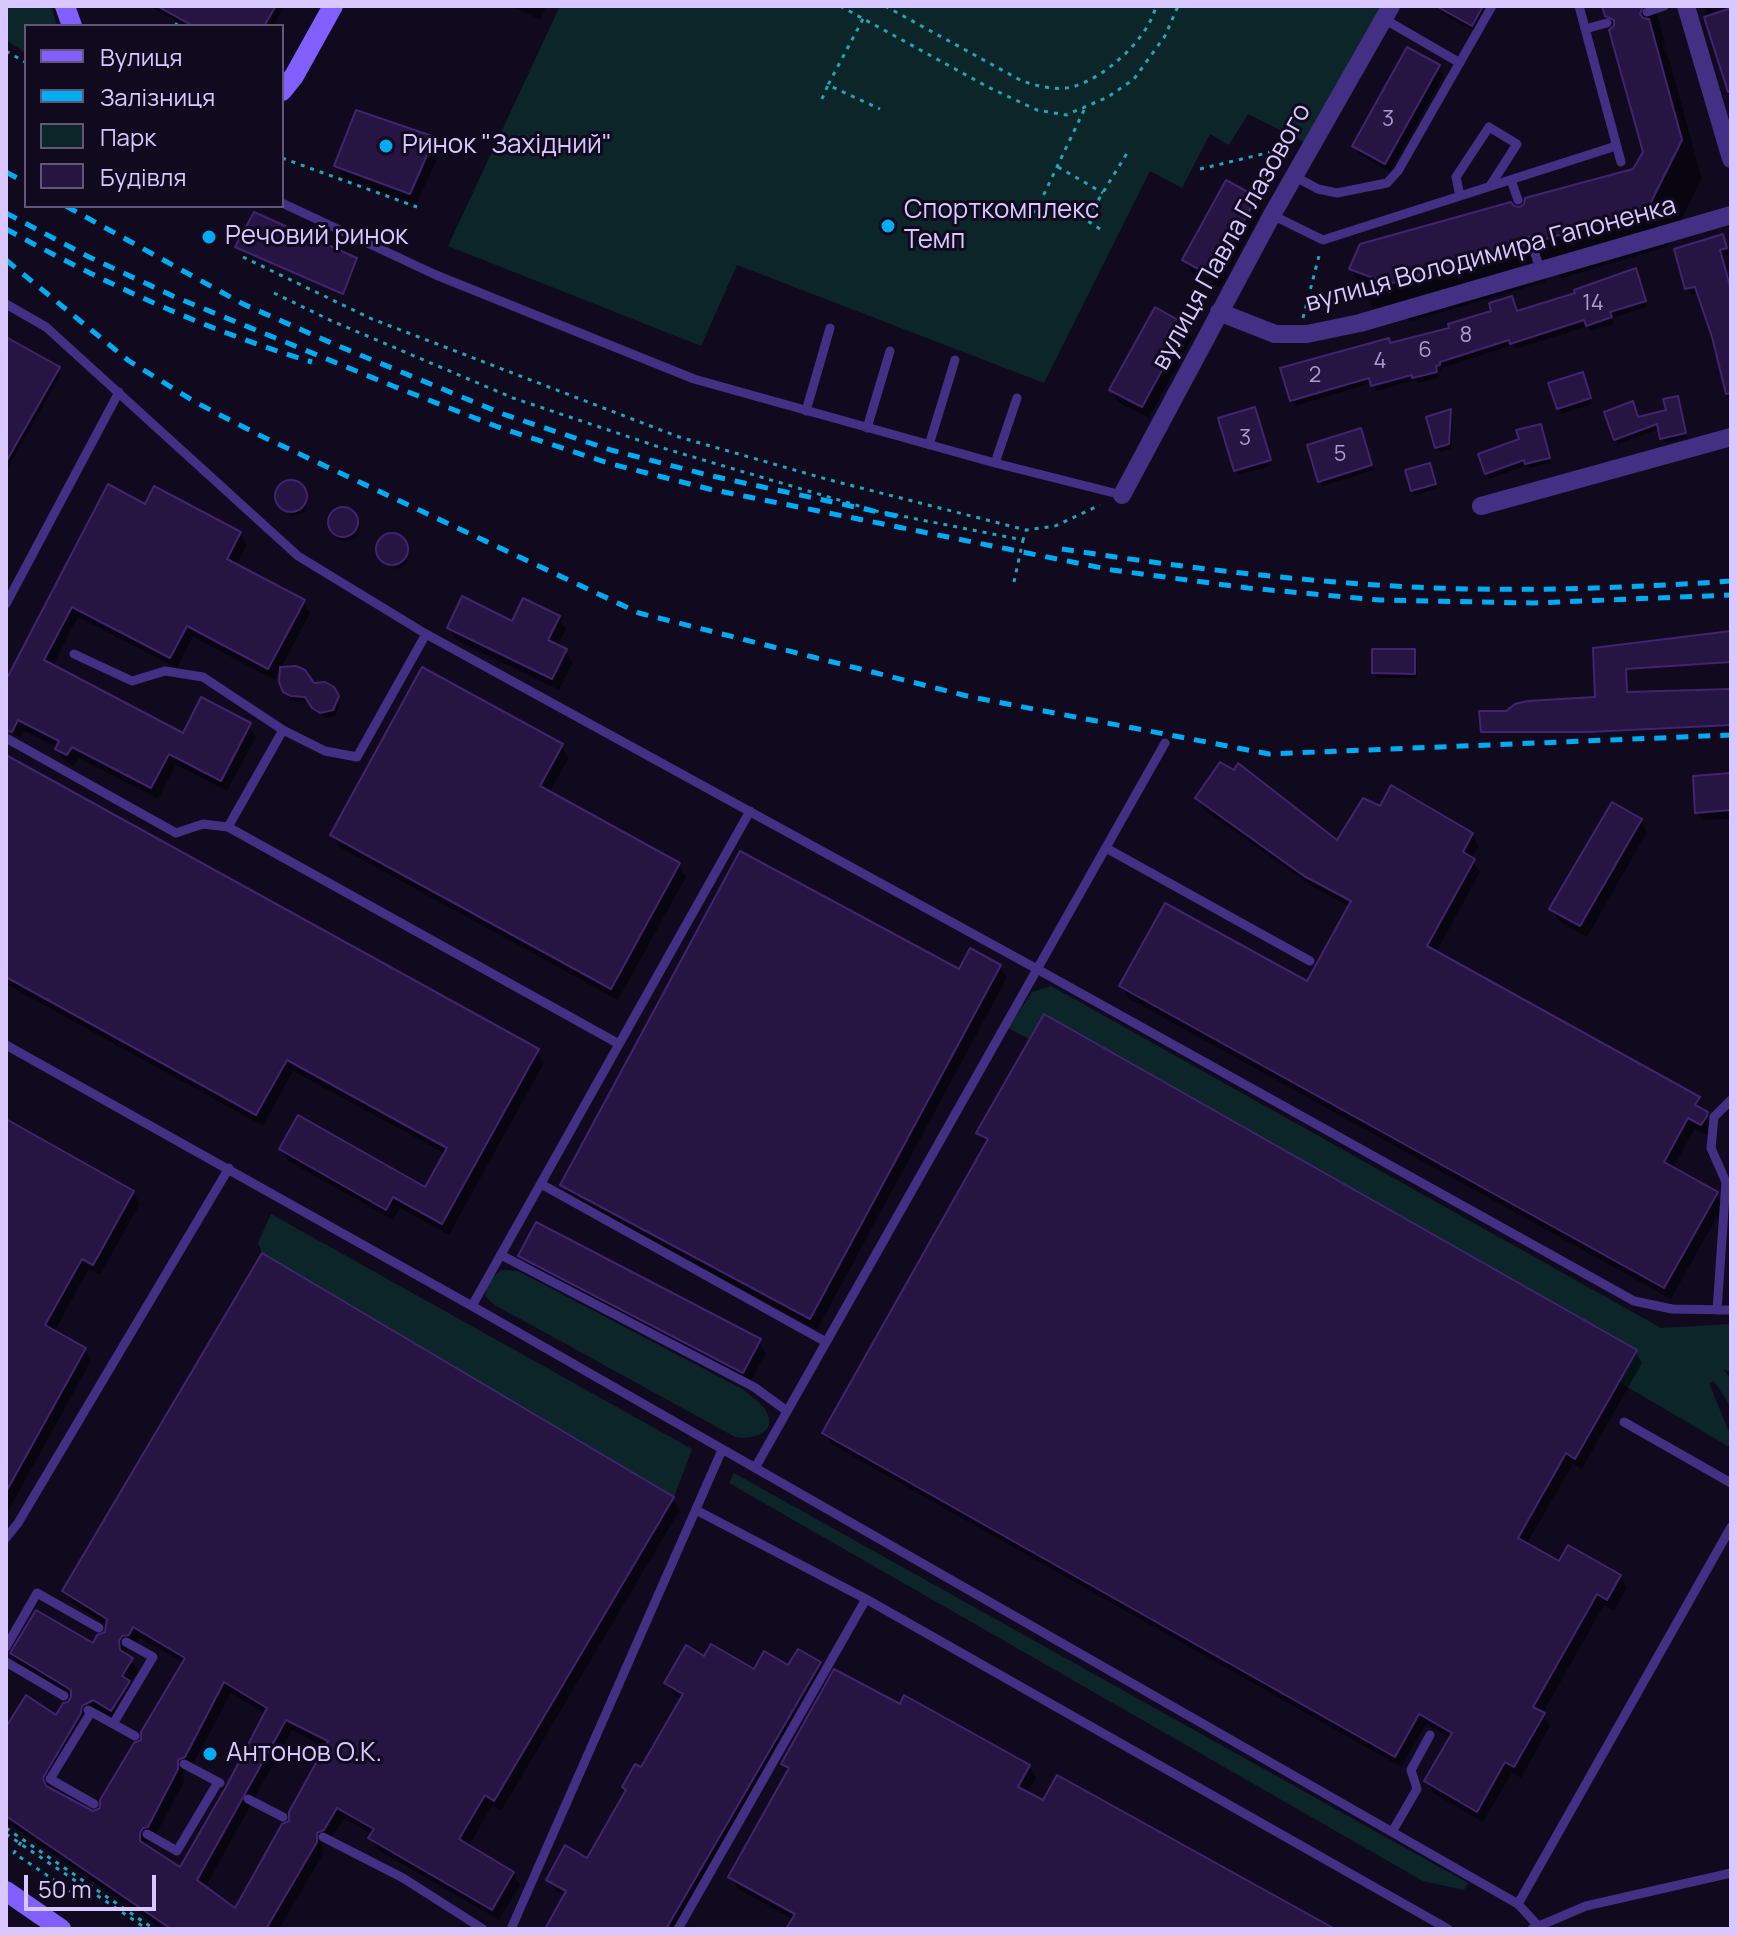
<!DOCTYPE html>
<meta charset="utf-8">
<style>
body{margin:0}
#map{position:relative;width:1737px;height:1935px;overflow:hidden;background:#110a1f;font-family:Manrope,sans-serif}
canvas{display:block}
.frame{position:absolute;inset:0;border:8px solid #d9c8ff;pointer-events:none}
.legend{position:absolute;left:24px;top:24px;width:260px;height:184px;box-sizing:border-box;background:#110a1f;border:2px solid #615679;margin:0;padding:10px 14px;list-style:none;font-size:24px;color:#d9c8ff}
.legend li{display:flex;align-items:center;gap:16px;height:40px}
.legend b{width:40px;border:2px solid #615679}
.scale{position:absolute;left:24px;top:1875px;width:132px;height:36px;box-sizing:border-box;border:4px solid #d9c8ff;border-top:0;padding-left:10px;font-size:24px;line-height:28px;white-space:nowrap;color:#d9c8ff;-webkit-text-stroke:6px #110a1f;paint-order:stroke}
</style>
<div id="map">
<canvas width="1737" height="1935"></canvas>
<div class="frame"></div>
<ul class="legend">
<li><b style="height:10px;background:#815fff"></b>Вулиця</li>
<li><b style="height:10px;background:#00acf3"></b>Залізниця</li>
<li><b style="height:22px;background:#0c2529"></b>Парк</li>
<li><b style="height:22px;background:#261442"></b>Будівля</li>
</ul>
<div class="scale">50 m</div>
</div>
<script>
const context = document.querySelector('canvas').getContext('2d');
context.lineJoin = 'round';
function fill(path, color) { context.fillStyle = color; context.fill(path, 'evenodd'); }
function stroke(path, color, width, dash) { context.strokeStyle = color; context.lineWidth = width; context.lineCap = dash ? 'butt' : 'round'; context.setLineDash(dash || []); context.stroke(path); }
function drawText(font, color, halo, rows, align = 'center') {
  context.font = font + ' Manrope,sans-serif'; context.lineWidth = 6; context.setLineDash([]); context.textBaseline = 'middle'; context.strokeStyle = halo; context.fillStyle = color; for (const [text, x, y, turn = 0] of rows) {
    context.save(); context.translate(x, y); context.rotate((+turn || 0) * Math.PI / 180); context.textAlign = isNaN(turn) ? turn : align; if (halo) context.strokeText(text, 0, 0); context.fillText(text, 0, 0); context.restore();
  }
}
fill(new Path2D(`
 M9 6H51L57 26H26V53L6 40V8Z
 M560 6H1382L1306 143 1248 114 1229 145 1210 134 1182 188 1150 171 1044 383 737 265 701 346 448 246Z
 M1051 986 1661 1328 1731 1324V1371L1724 1370 1731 1380V1407L1714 1381 1709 1383 1731 1437V1448L1619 1382 1636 1349 1044 1014 1029 1039 1008 1028 1032 992Z
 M271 1214 692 1449 674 1497 262 1253 258 1243Z
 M501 1270 518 1271 744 1390C750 1396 760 1402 765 1409 780 1433 752 1440 735 1437L493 1304 485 1296 489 1281Z
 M734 1473 1468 1883 1464 1890 1423 1881 729 1483Z`), '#0c2529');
fill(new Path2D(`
 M149 6H285L273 26H185Z
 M510 6H546L541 20Z
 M1438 6H1496L1477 33 1443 14Z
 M1604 6H1655L1665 43 1663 47 1669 59 1702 179 1667 247 1562 278 1553 272 1547 276 1545 282 1411 321 1372 306 1351 269 1634 171 1645 152 1613 27Z
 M1704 6H1731V102Z
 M1439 67 1444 75 1390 172 1359 154 1354 146Z
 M434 139 441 150 416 205 343 178 336 166Z
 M1255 198 1262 210 1220 288 1191 272 1184 260Z
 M1722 237 1729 255 1722 257 1731 289V413L1714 336 1699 293 1691 295 1687 289 1676 250Z
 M239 248 356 260 357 261 344 294Z
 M1638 276 1647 307 1612 318 1614 324 1591 331 1588 326 1516 349 1513 345 1442 368V371L1438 372 1439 378 1418 383 1416 380 1376 391 1372 383 1295 406 1292 400 1390 345 1451 330 1493 312 1512 298 1518 313Z
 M1186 326 1192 338 1149 418 1118 402 1111 390Z
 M6 339 58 368 61 374 6 471Z
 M1585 380 1592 404 1561 414 1558 408Z
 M1677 398 1687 438 1665 443 1660 429 1618 444 1616 439 1638 419 1668 412Z
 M1254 409 1273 465 1238 475 1236 470Z
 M1451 411 1453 416 1451 449 1440 452 1437 447Z
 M1540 426 1551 463 1530 468 1528 465 1489 479 1480 455 1521 441Z
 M1363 436 1374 470 1323 486 1320 481Z
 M1429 465 1437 489 1415 495 1412 490Z
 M288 483 301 487 304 493 308 502 304 513 292 516 281 506 277 497 280 488Z
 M146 506 240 533 247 545 236 566 303 601 310 613 275 680 193 637 177 668 78 617 52 667 184 735 249 725 256 737 227 791 176 765 158 799 79 758 74 766 64 761 58 748 25 731 21 738 6 730V684Z
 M339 509 352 513 356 519 360 528 355 539 344 542 336 538 333 532 329 523 332 514Z
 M389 536 398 537 408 550 407 563 401 568 397 569 379 554V542Z
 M559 617 566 629 557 646 566 651 573 662 559 690 456 640 449 628Z
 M1731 633V663L1625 670 1627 694 1731 691V726L1591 733 1483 731 1507 713 1597 699 1595 650Z
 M1414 651 1417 656V678H1377L1374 673Z
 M423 670 562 746 569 758 549 793 679 865 686 877 618 1000 339 847 332 835Z
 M313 685 336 694 340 703 336 715 328 718 317 713 310 702 295 701 288 697 284 691Z
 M6 758 537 1051 544 1063 449 1235 400 1208 393 1220 288 1161 282 1149 426 1190 446 1154 293 1071 263 1126 6 984Z
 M1731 775V819L1702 820 1697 812Z
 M1197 798 1338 843 1380 808 1472 835 1479 846 1471 859 1480 872 1436 953 1698 1098 1714 1126 1708 1136 1695 1129 1672 1169 1716 1194 1723 1206 1671 1299 1128 998 1121 986 1307 984 1350 907 1313 887 1204 810Z
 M1640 820 1647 832 1587 937 1559 921 1552 909Z
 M1000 966 1007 978 817 1330 569 1196 562 1185 960 971Z
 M6 1122 133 1192 140 1204 100 1275 89 1269 54 1332 85 1349 91 1361 6 1515Z
 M978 1133 1635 1351 1642 1363 1582 1469 1573 1464 1526 1545 1560 1564 1620 1576 1627 1588 1614 1611 1604 1605 1543 1713 1550 1726 1521 1778 1512 1773 1483 1822 1433 1793 1426 1781 1451 1738 1426 1724 1401 1767 831 1444 824 1433 985 1144Z
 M521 1256 759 1341 766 1353 750 1384 528 1267Z
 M673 1499 680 1510 501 1811 492 1806 468 1847 513 1873 520 1885 499 1920 378 1850 371 1838 373 1835 344 1818 330 1841 322 1845 323 1854 279 1929H162L6 1822V1731L56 1718 73 1700V1697L19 1665 12 1653 93 1646 107 1634 108 1626 72 1603 65 1591ZM140 1638 184 1663 143 1742 102 1810 93 1814 49 1789 87 1726 88 1718 100 1711 118 1722 135 1694 130 1685 138 1671 131 1660 125 1656 126 1649 135 1647ZM231 1693 266 1714 181 1870 146 1847V1843L154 1838 184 1782 183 1772 191 1768ZM292 1730 327 1748 291 1822 236 1911 205 1888Z
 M705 1658 755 1672 820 1663 827 1675 679 1929H547L565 1897 555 1891 548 1880 588 1860 627 1793 624 1787 642 1770 682 1700 674 1695 667 1683Z
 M900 1706 1029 1766 1036 1778 1027 1794 1331 1929H788L794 1920 738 1889 731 1877 788 1773 783 1764Z`), '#0007');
const building = new Path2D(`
 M157 6H276L264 26H193Z
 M1436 6H1483L1472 26Z
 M1602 6H1643L1640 14 1643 18 1649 19 1682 140 1647 210 1539 241 1531 236 1526 238 1525 245 1389 284 1349 269 1360 244 1511 202 1514 206 1520 207 1524 204 1525 198 1633 169 1643 152 1609 30 1614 26V20L1605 16Z
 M1731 8V91L1728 92 1704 17Z
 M1407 47 1440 65 1385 164 1352 146Z
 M356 110 435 137 410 194 334 166Z
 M1226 180 1257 197 1213 277 1182 260Z
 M254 212 357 258 343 294 235 247Z
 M1723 234 1727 248 1720 250 1731 290V393L1726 394 1712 337 1695 287 1685 289 1674 249Z
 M1636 268 1646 301 1610 312 1612 317 1586 326 1584 320 1510 344 1509 340 1440 362V365L1436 366 1437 372 1412 378V375L1371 386 1369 378 1290 401 1280 368 1389 338 1390 343 1449 328 1448 324 1491 311 1489 303 1512 296 1517 311 1575 293 1574 290Z
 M1155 307 1187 325 1142 407 1109 390Z
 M6 337 60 367 6 462Z
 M1583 372 1591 398 1557 409 1548 383Z
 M1678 396 1686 433 1660 439 1657 424 1614 440 1604 412 1633 401 1638 417 1666 410 1663 399Z
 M1255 407 1271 460 1234 471 1218 418Z
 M1451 409 1449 444 1435 448 1426 417Z
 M1541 424 1550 458 1525 464 1524 460 1485 474 1478 454 1519 439 1516 430Z
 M1361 428 1372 465 1318 482 1307 445Z
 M1430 463 1436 484 1411 491 1405 470Z
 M275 496a16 16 0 1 1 32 0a16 16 0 1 1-32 0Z
 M108 484 145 504 154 486 241 532 227 559 305 600 268 669 187 626 170 658 72 607 44 660 183 733 201 697 251 723 221 781 169 754 151 788 72 747 67 755 55 749 59 741 18 720 12 732 6 731V680Z
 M328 522a15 15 0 1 1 30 0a15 15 0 1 1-30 0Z
 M376 549a16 16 0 1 1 32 0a16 16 0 1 1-32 0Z
 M462 596 512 621 523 598 560 616 548 640 567 649 552 679 447 628Z
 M1731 631V662L1626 669 1627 692 1731 689V725L1589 732H1481L1479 711H1506L1515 704 1528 701 1595 697 1593 648Z
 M1372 649H1415V674L1372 673Z
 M296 666 305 670 314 683 325 682 334 687 339 696 333 710 320 713 312 708 305 697 291 696 283 692 279 682 280 667Z
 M422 667 563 744 540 786 680 863 611 989 330 835Z
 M6 755 539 1049 442 1224 393 1197 386 1210 279 1149 298 1115 425 1187 447 1148 287 1060 256 1115 6 977Z
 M1220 762 1234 770 1238 763 1337 840 1363 798 1380 806 1391 785 1473 833 1463 852 1475 859 1427 946 1700 1097 1695 1105 1708 1112 1707 1116 1701 1125 1688 1118 1664 1162 1718 1192 1664 1288 1119 986 1165 903 1307 981 1351 901 1304 876 1195 798Z
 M1731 773V810L1695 813 1693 776Z
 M1612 802 1642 819 1580 926 1549 909Z
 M740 851 959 969 970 948 1001 965 810 1319 560 1185Z
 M1044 1014 1637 1350 1575 1459 1566 1453 1518 1538 1559 1561 1568 1545 1621 1575 1607 1600 1597 1594 1533 1707 1545 1713 1514 1767 1505 1762 1477 1812 1424 1781 1452 1733 1419 1714 1395 1757 822 1433 988 1139 976 1133Z
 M6 1119 134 1191 93 1265 82 1259 45 1325 86 1348 6 1492Z
 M536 1222 761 1339 743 1373 518 1256Z
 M262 1253 674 1497 494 1801 485 1795 459 1839 514 1872 492 1910 368 1838 374 1829 337 1808 324 1830 317 1833V1842L266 1929H171L6 1816V1727L26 1695 56 1715 63 1703 68 1702 71 1697V1690L10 1653 36 1610 93 1643 97 1635 105 1632 107 1619 62 1591ZM133 1627 185 1658 141 1732V1740L134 1743 100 1800V1808L93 1811 46 1786 43 1778 81 1713 82 1706 93 1700 111 1711 130 1681 122 1676 133 1658 120 1650 119 1641 122 1636 129 1635ZM224 1682 267 1708 226 1787 180 1867 140 1841V1833L143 1828 148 1827 178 1769V1760L185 1757ZM286 1720 328 1741 289 1812V1821L282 1824 235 1908 197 1880Z
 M711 1644 754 1669 764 1651 788 1665 798 1649 821 1662 666 1929H545L566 1891 546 1880 565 1845 587 1858 626 1790 622 1787 635 1764 641 1767 683 1694 664 1683 686 1645 704 1656Z
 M834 1669 900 1704 904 1695 1030 1765 1018 1787 1043 1800 1057 1775 1335 1929H786L795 1914 728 1877 789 1768 781 1764Z`);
fill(building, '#261442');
stroke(building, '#412370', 2);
stroke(new Path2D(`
 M840 6 988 87 1037 110 1066 115 1108 97 1134 79 1165 36 1178 6
 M885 6 1022 81C1038 86 1055 91 1072 87 1105 78 1148 39 1156 6
 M863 19 828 85 880 109
 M175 26 177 23
 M6 51 25 62
 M822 99 828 85
 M282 158 417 207
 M1058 167 1103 193
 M1200 169 1288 148
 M1035 213 1086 106
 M1100 229 1086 220 1129 150
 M243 257 372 319 679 437 826 479 1026 530 1055 526 1100 505
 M274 293 332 321 513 398 656 446 876 511 1023 540 1026 531
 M1303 318 1320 252
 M1014 582 1023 540
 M6 1828 154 1929
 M6 1834 147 1929
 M21 1842 14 1853 76 1895 84 1886`), '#20a6bb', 3, [4, 6]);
stroke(new Path2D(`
 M1579 6 1621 162
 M1647 12 1664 6
 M1384 19 1460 63
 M1585 29 1607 23
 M1294 176 1318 189 1337 193 1387 183 1398 171 1492 6
 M1511 180 1518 200
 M1460 196 1456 177 1489 127 1517 144 1490 186
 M282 203 436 275 694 379 995 463 1122 495
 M1272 215 1323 240 1616 146
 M1532 243 1540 270
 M6 304 46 327 298 556 426 634 1037 969 1634 1301 1672 1309 1731 1310
 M806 411 830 328
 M867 428 890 351
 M929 445 955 360
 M995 463 1017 398
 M6 604 119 392
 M74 654 132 681 165 671 203 677 283 730 325 751 357 757 426 634
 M6 738 176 833 203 824 228 827 619 1044
 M228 827 283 730
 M1106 848 1310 961
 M6 1045 472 1306 1518 1904 1541 1929
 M541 1184 826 1342
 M501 1255 754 1387 787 1411
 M472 1306 750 811
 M1717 1310 1726 1182 1711 1148 1714 1117 1731 1100
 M1624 1422 1731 1483
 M755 1468 1165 743
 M696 1510 866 1599 1448 1929
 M6 1538 18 1523 229 1168
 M6 1647 37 1593 99 1628
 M6 1662 64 1696
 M88 1710 135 1736
 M91 1712 50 1779 94 1804
 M113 1724 153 1657 126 1642
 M184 1764 220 1783
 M248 1799 283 1817
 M1392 1832 1417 1789 1411 1770 1430 1735
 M147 1834 177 1851 218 1782
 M323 1837 403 1878 483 1929
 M1518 1904 1731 1527
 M511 1929 722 1450
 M678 1929 866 1599
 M1532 1929 1586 1906 1731 1873`), '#432f83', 9);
stroke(new Path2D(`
 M1686 6 1731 159
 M1219 312 1275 334H1307L1360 323 1731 215
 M1122 495 1272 215 1391 6
 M1481 506 1731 437`), '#432f83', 18);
stroke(new Path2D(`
 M65 6 72 26
 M282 91 294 76 333 6
 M6 1891 61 1929`), '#815fff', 20);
stroke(new Path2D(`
 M6 172 26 183
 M66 206 243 304 336 345 503 414 611 450 712 476 897 516
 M6 213 89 257 175 297 393 386 498 427 608 463 709 489 1112 570 1248 588 1379 600 1533 603 1731 595
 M6 229C104 283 205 330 312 362
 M6 260 129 361 195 402 259 435 639 613 971 697 1269 754 1731 735
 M1062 549C1166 565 1271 578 1377 585 1494 593 1614 589 1731 581`), '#00acf3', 5, [12, 10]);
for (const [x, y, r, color] of [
 [386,146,8,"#00acf3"],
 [888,226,8,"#00acf3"],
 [209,237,8,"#00acf3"],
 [210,1754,8,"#00acf3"]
]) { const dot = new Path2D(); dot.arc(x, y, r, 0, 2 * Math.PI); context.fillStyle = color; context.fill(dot); stroke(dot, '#110a1f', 3); }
drawText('22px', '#ac9bd0', null, [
 ["3",1388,120],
 ["14",1593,304],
 ["8",1466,336],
 ["6",1425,351],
 ["4",1380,362],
 ["2",1315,376],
 ["3",1245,439],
 ["5",1340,455]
]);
drawText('26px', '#d9c8ff', '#110a1f', [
 ["Ринок \"Західний\"",402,146],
 ["Спорткомплекс",904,211],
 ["Темп",904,241],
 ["Речовий ринок",225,237],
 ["Антонов О.К.",226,1754]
], 'left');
drawText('26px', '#d9c8ff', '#110a1f', [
 ["вулиця Павла Глазового",1232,237,-61],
 ["вулиця Володимира Гапоненка",1491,255,-15]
]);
</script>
